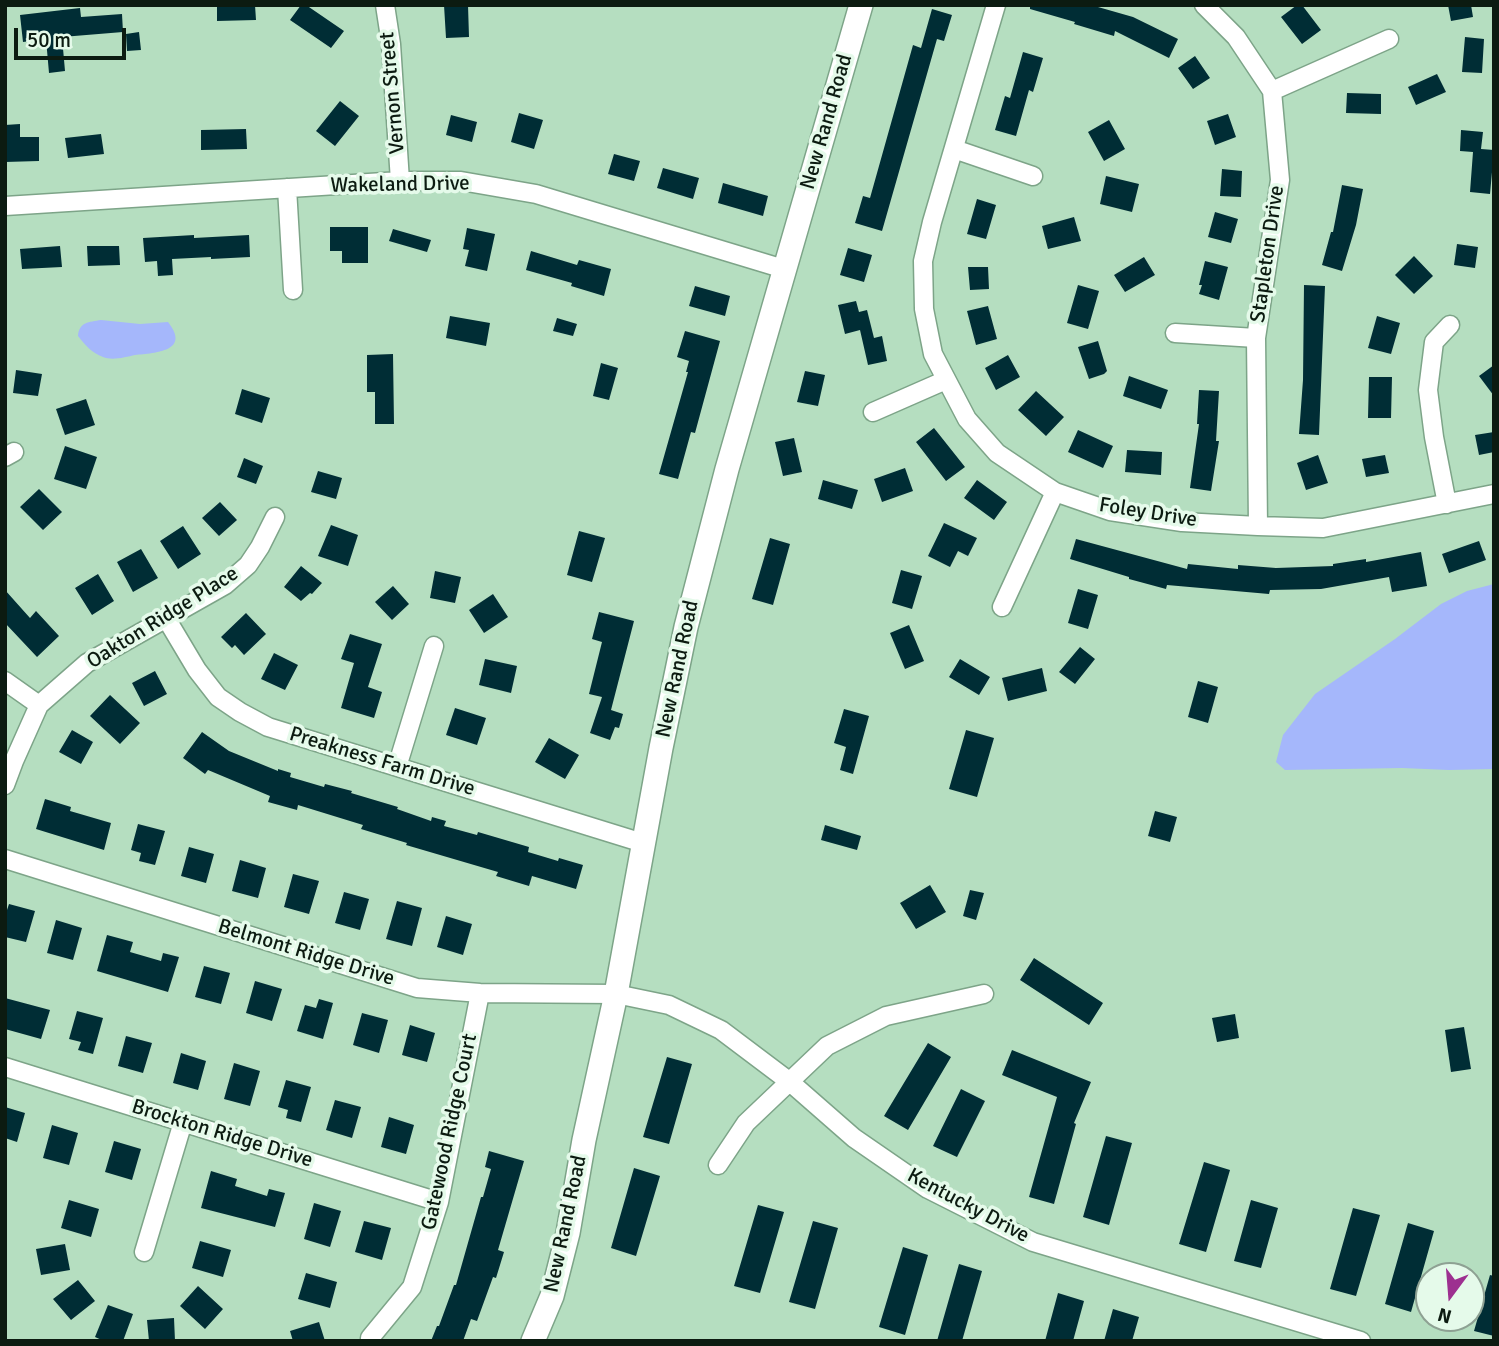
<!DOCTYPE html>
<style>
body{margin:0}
#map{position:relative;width:1499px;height:1346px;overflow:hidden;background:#b5dec0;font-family:Signika,sans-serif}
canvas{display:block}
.frame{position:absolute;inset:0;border:7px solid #0c1b11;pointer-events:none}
.north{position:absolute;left:1415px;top:1262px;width:70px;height:70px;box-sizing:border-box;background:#e5faea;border:2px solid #8ea193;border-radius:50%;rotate:196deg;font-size:19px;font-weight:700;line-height:28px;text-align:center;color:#0c1b11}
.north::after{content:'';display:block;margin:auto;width:24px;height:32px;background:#9d3090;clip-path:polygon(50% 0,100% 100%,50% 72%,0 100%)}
.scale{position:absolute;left:14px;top:28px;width:112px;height:32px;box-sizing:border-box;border:4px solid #0c1b11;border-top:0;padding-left:9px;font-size:21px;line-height:24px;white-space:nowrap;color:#0c1b11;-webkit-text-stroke:5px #e5faea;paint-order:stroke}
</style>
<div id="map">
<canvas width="1499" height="1346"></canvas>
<div class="frame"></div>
<div class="north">N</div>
<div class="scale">50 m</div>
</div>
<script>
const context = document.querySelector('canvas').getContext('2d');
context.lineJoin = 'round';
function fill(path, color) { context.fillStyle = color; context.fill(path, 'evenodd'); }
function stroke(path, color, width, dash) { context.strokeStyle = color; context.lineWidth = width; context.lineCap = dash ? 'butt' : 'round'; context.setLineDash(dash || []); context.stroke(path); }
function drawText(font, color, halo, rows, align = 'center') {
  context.font = font + ' Signika,sans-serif'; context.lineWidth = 7; context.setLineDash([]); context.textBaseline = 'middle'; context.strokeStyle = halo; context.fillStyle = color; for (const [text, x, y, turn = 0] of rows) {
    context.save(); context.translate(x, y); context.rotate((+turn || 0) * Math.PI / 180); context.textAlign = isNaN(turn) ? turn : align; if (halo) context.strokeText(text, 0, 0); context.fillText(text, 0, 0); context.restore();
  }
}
fill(new Path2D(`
 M101 320 140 324 168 322C191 351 156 353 135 355 126 357 112 361 103 357 92 353 85 345 78 336 79 322 89 322 101 320Z
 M1494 584V769L1449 770 1402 768 1285 770 1276 762 1283 735 1315 694 1395 639 1441 604 1467 591Z`), '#a5b7fb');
fill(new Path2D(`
 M217 5H255L256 20 217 21Z
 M301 5H306L344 31 331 48 290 20Z
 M444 5H468L469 37 446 38Z
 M1030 5H1091L1133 17 1178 39 1169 58 1115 31 1114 36 1074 24 1075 22 1030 9Z
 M1297 5H1302L1321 30 1302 44 1281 17Z
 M1448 5H1471L1473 17 1451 21Z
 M80 8 81 17 122 14 123 32 62 37 65 71 49 73 46 39 23 42 20 15Z
 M932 9 952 15 944 41 937 39 882 231 855 223 863 196 870 198 913 45 921 48Z
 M139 32 141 50 127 51 126 34Z
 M1465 37 1484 39 1482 73 1462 72Z
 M1023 52 1043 58 1033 92 1029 90 1016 136 995 130 1005 96 1010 98Z
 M1195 56 1210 78 1193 89 1178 68Z
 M1437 74 1446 92 1416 105 1408 87Z
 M1347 93 1381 94V114L1346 113Z
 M340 101 359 116 335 146 316 131Z
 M519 113 543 120 534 149 511 142Z
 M1228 114 1236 137 1215 145 1207 121Z
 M451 115 477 122 472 142 446 135Z
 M1109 120 1125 149 1104 161 1088 132Z
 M20 124V137H39V161L5 162V125Z
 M246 129 247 149 201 150V130Z
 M1461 130 1483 132 1481 149 1494 150 1490 194 1470 192 1473 152 1460 151Z
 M101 134 104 154 68 158 65 138Z
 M614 154 640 161 634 181 608 174Z
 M663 168 699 178 693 199 657 188Z
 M1222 169 1242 171 1241 197 1220 196Z
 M1106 176 1139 184 1132 212 1100 204Z
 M723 183 768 196 763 216 718 203Z
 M1342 185 1363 189 1356 225 1342 271 1322 265 1331 232H1333Z
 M977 199 996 205 986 239 967 234Z
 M1215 212 1238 219 1231 243 1208 237Z
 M1074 217 1081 241 1048 249 1042 226Z
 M330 227H368V263H342V251H330Z
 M467 228 495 234 487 271 465 266 469 250 463 249Z
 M393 229 431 240 427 252 389 241Z
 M194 235V238L249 235 250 257 211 259V257L172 259 173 275 158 276 157 261 145 262 143 238Z
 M1457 244 1478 247 1475 268 1454 265Z
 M60 246 62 267 22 269 20 249Z
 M87 246H119L120 265 88 266Z
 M848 248 872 255 864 282 840 275Z
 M531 251 577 265 579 260 611 269 604 296 571 286 572 283 526 270Z
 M1414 256 1433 276 1414 294 1395 275Z
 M1144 257 1155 275 1125 292 1114 275Z
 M1205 261 1228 267 1219 300 1199 294 1202 285H1199Z
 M968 267H988L989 289 970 290Z
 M1078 285 1099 291 1088 329 1067 323Z
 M1304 285 1325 286 1319 435 1299 434 1303 380Z
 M695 286 730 296 725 316 689 306Z
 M856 301 859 312 867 310 874 338 882 336 887 361 868 365 860 330 845 334 838 305Z
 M988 306 997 339 976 345 967 311Z
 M450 316 490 323 486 346 446 338Z
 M1377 316 1400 323 1391 354 1368 348Z
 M557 318 577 324 573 336 553 331Z
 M685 331 720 341 695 433 691 432 678 479 659 474 688 372H686L689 361 677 357Z
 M1098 341 1107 371 1104 374 1089 379 1078 347Z
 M393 354 394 424H375V392H367V355Z
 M1008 355 1020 377 996 390 985 368Z
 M601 363 618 368 609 400 593 396Z
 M1494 365V396L1479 376Z
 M16 370 42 374 38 396 13 393Z
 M805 371 825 375 818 406 797 402Z
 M1129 376 1168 390 1161 409 1123 396Z
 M1369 377H1392L1391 418H1368Z
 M242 389 270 398 262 423 235 414Z
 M1199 390 1219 391 1216 441H1219L1211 491 1190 488 1199 424H1197Z
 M1036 391 1064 417 1046 436 1018 410Z
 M86 399 95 425 65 435 56 409Z
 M934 428 965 467 946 481 916 442Z
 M1078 430 1113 446 1103 468 1068 452Z
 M1494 432V452L1479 455 1475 435Z
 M794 438 802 472 783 476 775 442Z
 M65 446 97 457 86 489 54 479Z
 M1127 450 1162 452 1161 475 1125 472Z
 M1318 455 1328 483 1306 490 1297 463Z
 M1385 455 1389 473 1366 477 1362 459Z
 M244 458 263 466 256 484 237 477Z
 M905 468 913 491 882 502 874 479Z
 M318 471 342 478 336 499 311 492Z
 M823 480 858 490 852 509 818 499Z
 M977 480 1007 502 994 520 964 498Z
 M39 489 62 512 43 530 20 507Z
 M220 502 237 520 219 536 202 518Z
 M944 523 977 538 968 556 958 551 950 567 928 556Z
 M331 525 358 535 348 566 318 556Z
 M183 526 201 554 178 569 160 541Z
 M579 531 605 538 592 582 567 575Z
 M770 538 790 544 773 605 752 599Z
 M1076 539 1187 569 1188 564 1238 569V565L1276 568 1333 566V564L1366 559V562L1421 552 1427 586 1392 592 1389 577 1321 589 1270 590 1269 594 1167 585 1166 589 1129 579V577L1070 559Z
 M1479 541 1486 560 1449 573 1442 554Z
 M141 549 158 578 133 592 117 562Z
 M301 566 322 583 312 594 310 593 301 601 284 587Z
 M901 570 922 576 912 609 892 603Z
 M435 571 461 577 455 603 430 598Z
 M98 574 114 601 92 615 75 588Z
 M393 586 409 604 392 620 375 602Z
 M1078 589 1098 595 1088 629 1068 623Z
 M5 590 30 618 36 611 59 636 37 657 5 623Z
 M493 594 508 617 484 633 469 610Z
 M599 612 634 621 611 710 623 714 619 728 615 727 610 740 590 733 602 697 589 694 602 642 592 639Z
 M246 613 266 634 244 655 235 645 232 648 221 637Z
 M909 625 924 661 905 669 890 633Z
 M350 634 382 644 368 687 382 692 374 718 341 708 354 663 341 659Z
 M1080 647 1095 659 1075 684 1059 672Z
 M274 653 298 665 285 690 261 679Z
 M485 659 517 666 511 693 479 685Z
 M960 659 990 677 979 695 949 677Z
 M1042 668 1047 691 1008 701 1002 678Z
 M155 671 167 694 144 706 132 683Z
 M1198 681 1218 687 1208 723 1188 717Z
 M110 695 140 723 120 744 90 716Z
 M455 708 486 718 477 745 446 735Z
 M844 709 869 716 853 774 840 770 846 747 834 743Z
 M72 730 93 742 81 764 59 752Z
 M966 730 994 738 977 797 949 789Z
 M202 732 229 751 278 771V769L291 773 290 777 324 787 325 784 352 791 351 793 398 807 397 809 431 821 432 817 446 821 444 826 477 835 478 832 529 847 528 852 558 861 559 858 583 865 576 889 532 876 529 886 496 876 498 872 406 845 407 843 361 829 363 825 298 805 297 810 268 802 270 796 208 770 205 774 183 758Z
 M549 738 579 755 565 779 535 762Z
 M45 799 71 807 70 811 111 823 104 850 36 829Z
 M1155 811 1177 817 1170 842 1148 836Z
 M138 824 165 831 155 865 139 861 141 853 131 850Z
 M825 825 861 836 857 850 821 840Z
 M189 847 214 854 206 883 181 876Z
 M240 860 266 868 258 898 232 891Z
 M293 874 319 881 309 914 284 907Z
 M930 885 946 912 916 929 900 903Z
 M970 890 984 893 976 920 963 916Z
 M344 892 369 899 360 930 335 923Z
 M397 901 422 908 412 946 386 939Z
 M9 904 35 911 26 942 5 937V916Z
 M446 916 472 924 463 955 437 947Z
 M56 920 82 928 73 960 47 953Z
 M107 935 133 942 130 952 161 961 163 953 179 957 168 992 97 971Z
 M1034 958 1103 1003 1089 1025 1020 980Z
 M204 966 230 973 221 1004 195 997Z
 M255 981 282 989 272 1021 246 1013Z
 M5 998 50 1010 41 1039 5 1029Z
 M319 999 333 1003 323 1039 297 1031 305 1005 316 1008Z
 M77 1011 103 1018 93 1054 78 1050 81 1042 69 1039Z
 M362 1013 388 1020 379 1053 353 1045Z
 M1235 1014 1239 1038 1217 1042 1212 1018Z
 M410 1025 435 1033 427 1062 402 1055Z
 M1464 1027 1471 1069 1451 1072 1445 1030Z
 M126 1036 152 1043 143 1073 118 1066Z
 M928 1043 951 1057 908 1130 884 1116Z
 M1012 1050 1091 1082 1074 1123 1076 1124 1054 1204 1029 1197 1057 1097 1002 1075Z
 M181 1053 206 1061 198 1090 173 1083Z
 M667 1057 692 1064 669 1144 643 1137Z
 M234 1063 260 1071 250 1106 224 1099Z
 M286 1080 311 1087 301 1122 286 1118 288 1110 278 1107Z
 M961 1089 985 1101 957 1157 933 1146Z
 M335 1100 361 1107 352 1138 326 1130Z
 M5 1107 25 1113 17 1142 5 1138Z
 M389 1117 414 1125 406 1154 381 1147Z
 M52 1125 78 1133 69 1165 43 1158Z
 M1106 1136 1132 1143 1109 1225 1083 1217Z
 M114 1141 141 1149 132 1180 105 1172Z
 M489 1151 524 1161 498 1250 504 1252 496 1278 493 1277 477 1321 471 1319 463 1341H431L437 1326H439L454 1285H456L481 1197H483L491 1169 485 1167Z
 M1204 1162 1230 1170 1206 1252 1179 1244Z
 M634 1168 660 1176 636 1256 611 1248Z
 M211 1171 237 1179 235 1186 267 1196 269 1189 285 1193 275 1227 201 1208Z
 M69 1200 99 1209 91 1237 61 1228Z
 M1251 1200 1278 1208 1261 1268 1234 1261Z
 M314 1203 341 1211 330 1247 304 1239Z
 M758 1205 784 1212 760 1293 734 1286Z
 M1353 1208 1380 1215 1356 1296 1330 1289Z
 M364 1221 391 1228 382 1260 355 1252Z
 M813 1221 838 1228 815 1309 789 1302Z
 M1408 1223 1434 1231 1411 1312 1385 1304Z
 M200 1241 231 1250 223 1277 192 1268Z
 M65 1244 70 1270 41 1275 36 1249Z
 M903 1247 928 1255 905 1335 879 1327Z
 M959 1264 982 1271 962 1341H937Z
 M306 1273 337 1282 330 1308 298 1299Z
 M1490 1275 1494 1276V1336L1474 1331Z
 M78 1280 95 1301 71 1320 53 1299Z
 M198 1286 223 1309 205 1329 180 1306Z
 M1058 1293 1084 1301 1073 1341H1045Z
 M108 1305 133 1314 123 1341H104L95 1337Z
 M1113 1309 1139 1317 1132 1341H1104Z
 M174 1318 175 1341H149L147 1320Z
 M319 1322 325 1341H293L290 1331Z`), '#002d35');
const street = new Path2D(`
 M385 5 391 44 400 181
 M996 5 932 222 923 261 924 309 933 354 967 419 997 453 1055 492 1110 511 1182 522 1258 526 1323 528 1494 494
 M1204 5 1236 37 1272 91 1280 180 1256 338 1258 526
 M1272 91 1389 39
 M954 149 1033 176
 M287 188 293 290
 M5 206 400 181H461L536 194 784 269
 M1175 333 1256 338
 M873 412 946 380
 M5 457 14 452
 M1447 504 1434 437 1428 390 1434 342 1450 325
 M1002 607 1055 492
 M166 618 197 670 218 697 240 712 268 727 643 843
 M5 681 39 705
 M397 767 434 646
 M5 785 14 761 39 705 87 663 225 585 248 565 260 547 275 517
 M5 859 417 988 480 993 616 994 669 1005 721 1030 790 1082 854 1138 928 1189 1033 1242 1361 1341
 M5 1067 439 1202
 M718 1165 746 1123 827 1046 886 1016 984 994
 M144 1252 183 1122
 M370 1338 412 1287 439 1202 480 993`);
const secondary = new Path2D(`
 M533 1341 552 1296 568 1233 584 1140 616 994 661 748 686 627 727 469 861 5`);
stroke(street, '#7da488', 21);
stroke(secondary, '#7da488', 26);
stroke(street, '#fff', 18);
stroke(secondary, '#fff', 23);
drawText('21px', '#0c1b11', '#e5faea', [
 ["Vernon Street",393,93,-95],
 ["New Rand Road",827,122,-74],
 ["Wakeland Drive",400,185,-1],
 ["Stapleton Drive",1268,254,-82],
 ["Foley Drive",1148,513,9],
 ["Oakton Ridge Place",163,618,-32],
 ["New Rand Road",678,669,-78],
 ["Preakness Farm Drive",382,762,17],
 ["Belmont Ridge Drive",306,953,17],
 ["Gatewood Ridge Court",450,1132,-78],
 ["Brockton Ridge Drive",222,1134,17],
 ["Kentucky Drive",968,1206,28],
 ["New Rand Road",566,1224,-78]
]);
</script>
